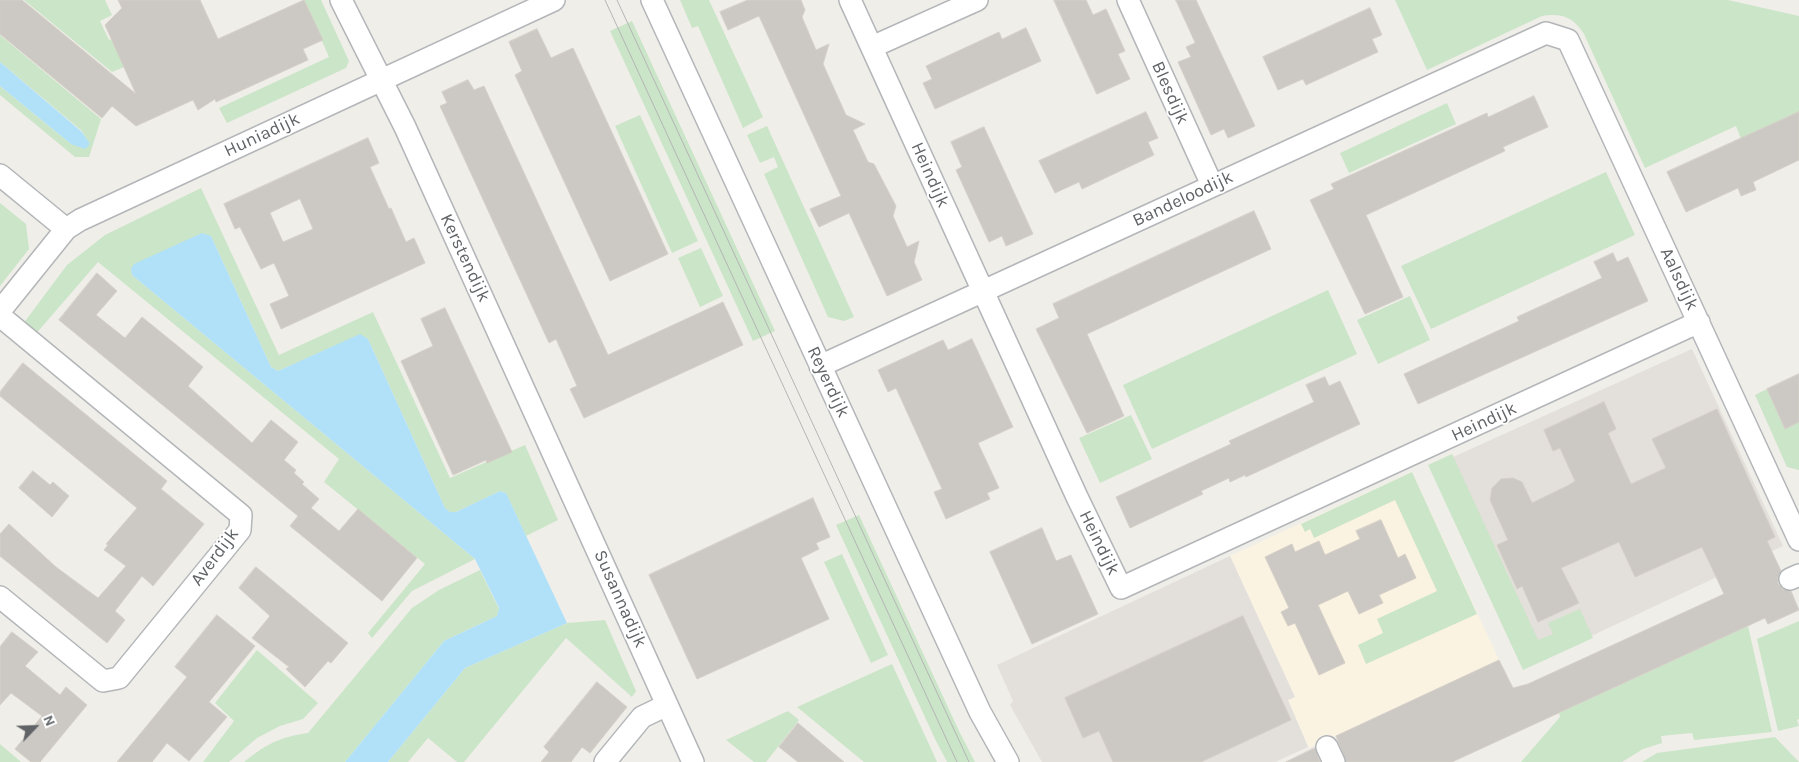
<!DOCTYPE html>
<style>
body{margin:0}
#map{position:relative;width:1799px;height:762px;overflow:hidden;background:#f0eee9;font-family:Karla,sans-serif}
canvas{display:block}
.north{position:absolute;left:10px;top:702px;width:50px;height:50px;-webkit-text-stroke:4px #fff;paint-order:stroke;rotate:66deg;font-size:14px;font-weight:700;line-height:20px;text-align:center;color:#606467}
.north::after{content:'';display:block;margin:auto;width:18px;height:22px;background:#606467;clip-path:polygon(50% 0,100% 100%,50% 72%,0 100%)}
</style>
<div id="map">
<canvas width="1799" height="762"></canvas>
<div class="north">N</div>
</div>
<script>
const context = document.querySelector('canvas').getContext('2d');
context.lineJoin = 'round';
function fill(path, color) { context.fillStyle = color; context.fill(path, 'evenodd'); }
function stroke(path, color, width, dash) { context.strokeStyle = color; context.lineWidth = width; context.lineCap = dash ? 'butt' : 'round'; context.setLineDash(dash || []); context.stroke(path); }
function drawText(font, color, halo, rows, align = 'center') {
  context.font = font + ' Karla,sans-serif'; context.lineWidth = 4; context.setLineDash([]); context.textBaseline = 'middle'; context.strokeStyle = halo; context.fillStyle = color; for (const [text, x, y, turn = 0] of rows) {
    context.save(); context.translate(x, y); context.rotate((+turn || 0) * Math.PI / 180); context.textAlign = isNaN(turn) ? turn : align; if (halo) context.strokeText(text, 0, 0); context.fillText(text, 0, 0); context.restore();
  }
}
fill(new Path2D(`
 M1412 472 1499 660 1309 748 1288 700 1295 697 1230 556Z`), '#fbf3e2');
fill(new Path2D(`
 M1692 349 1783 546 1523 668 1431 467Z
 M1230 556 1295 697 1288 700 1308 747 1275 762H1042L1010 705 1013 701 997 665Z`), '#e3dfda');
fill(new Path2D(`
 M24 0H105L112 15 100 21 109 40 133 30 146 58 112 72Z
 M304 0H321L349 61 346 68 227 123 219 108 329 57Z
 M680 0H709L763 117 743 128 698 26 692 28Z
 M1395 0H1728L1799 16V112L1741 139 1736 126 1645 168 1584 34C1573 17 1562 13 1542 16L1427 70Z
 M632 21 775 331 753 341 610 31Z
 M0 35 101 119 89 157H75L0 95V86L71 144 88 146 89 144 82 131 0 62Z
 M1447 103 1456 124 1349 173 1340 153Z
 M640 115 698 241 672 253 615 126Z
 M767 126 854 317 844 321 828 317 764 174 778 167 774 157 760 163 747 135Z
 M1606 172 1635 235 1431 329 1401 266Z
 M201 188 279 355 373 312 450 478 525 445 558 520 526 536 506 493 500 491 456 512H450L445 508 368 339 360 335 278 371 271 367 211 236 131 269 132 275 475 559 412 591 372 638 368 633 425 564 324 482 339 459 98 262 34 336 23 324 67 265 105 235Z
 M0 203 26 224 29 249 0 286Z
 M701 248 723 296 700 307 678 258Z
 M1328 290 1357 354 1152 449 1123 385Z
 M1410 296 1430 340 1378 364 1357 320Z
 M1767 389 1785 429 1799 422V470L1787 467 1755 395Z
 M1131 415 1152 459 1100 483 1079 438Z
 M1452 454 1538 640 1553 634 1548 623 1580 609 1593 638 1523 670 1428 465Z
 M1412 472 1477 614 1366 664 1358 645 1383 633 1377 619 1437 591 1395 500 1314 538 1310 529 1305 532 1301 524Z
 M859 515 959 731 975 762H947L936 741 836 525Z
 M842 554 888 655 871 663 824 562Z
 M480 570 499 609 497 616 444 641 345 762H244C266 744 280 737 308 733L412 608 439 590Z
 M605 620 636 691 632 697 566 638 464 762H457L428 738 408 762H388L465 668 567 623Z
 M1799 621V719L1797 720 1799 726 1778 731 1757 639Z
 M1748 626 1772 732 1694 740 1692 733 1661 736 1662 743 1643 749 1622 762H1521L1560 717 1559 713Z
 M257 650 318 703 303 719 280 726 257 738 229 762H203L234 721 215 703Z
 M892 664 933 753 937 762H864L797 707Z
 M788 711 799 720 766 762H754L726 740Z
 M1775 737 1799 762H1642L1657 753Z
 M0 744 21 762H0Z`), '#cbe5c8');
fill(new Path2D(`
 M0 62 82 132 90 144 85 149 71 144 0 86Z
 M202 233 211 236 271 367 278 371 360 334 368 339 445 508 450 512H456L500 491 506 493 567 623 465 668 388 762H345L444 641 497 616 499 608 475 559 132 275 131 269 134 264Z`), '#b1e1f8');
const building = new Path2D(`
 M0 0H22L136 94 105 25 122 8 118 0H200L218 39 304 0 323 40 303 49 308 60 216 102 215 99 198 110 193 100 136 126 112 106 102 118 0 34Z
 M748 0H801L805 10 802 17 816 50 829 44 823 64 846 115 865 124 853 130 868 162 874 164 896 206 893 216 907 247 919 241 914 262 922 280 887 296 849 213 819 227 810 209 841 196 759 16 728 30 720 12Z
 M1054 0H1086L1093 15 1106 9 1125 51 1118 54 1130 79 1097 94Z
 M1176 0H1196L1255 126 1228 138 1224 129 1211 135 1178 62 1191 57 1186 47 1195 43Z
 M1370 8 1382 35 1372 39 1378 52 1306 85 1303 79 1278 90 1263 57Z
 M1026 28 1041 61 935 109 923 83 932 79 926 66 999 32 1002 39Z
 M537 29 551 58 573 48 668 254 610 281 515 75 522 71 509 42Z
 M468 80 474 90 484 86 608 355 723 302 743 345 584 418 570 389 577 386 556 339 549 343 440 106 447 103 442 92Z
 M1534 96 1548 127 1503 147 1505 151 1366 215 1403 297 1365 314 1310 200 1334 189 1331 184 1487 113 1488 117Z
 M1146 112 1158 138 1148 142 1154 155 1082 189 1079 182 1055 193 1039 161Z
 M1799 112V160L1753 182 1756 190 1741 196 1738 188 1686 212 1667 172Z
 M984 127 1033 234 1006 246 1002 236 989 242 956 170 962 167 951 142Z
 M368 138 379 163 370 167 389 209 391 208 406 242 414 238 425 263 281 329 270 304 289 296 274 263 261 269 240 227 235 229 224 204ZM300 199 313 229 283 242 270 213Z
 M1254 211 1271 249 1087 334 1124 416 1087 433 1036 329 1059 318 1053 304Z
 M1613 253 1617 262 1628 257 1648 301 1418 404 1404 374 1519 321 1517 317 1602 278 1594 262Z
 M97 273 117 291 96 315 125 338 142 317 179 347 203 367 188 386 252 443 271 420 298 442 284 460 296 470 294 473 304 482 302 484 319 499 311 508 339 531 358 509 417 558 382 601 290 526 298 516 59 320Z
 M445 308 512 452 487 463 486 460 453 475 401 361 433 346 421 319Z
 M972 339 1013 427 978 443 999 488 987 493 990 499 946 519 934 492 942 489 896 388 888 392 878 370 943 340 948 350Z
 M23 363 167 481 161 489 204 524 153 586 142 576 115 611 125 620 107 643 0 556V534L9 524 56 567 98 598 126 566 104 550 108 545 106 544 137 508 0 396V392Z
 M1799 374V422L1785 429 1767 389Z
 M1325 377 1329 386 1340 381 1360 424 1246 477 1245 475 1230 482 1229 478 1201 491 1203 494 1130 528 1116 497 1231 444 1229 441 1314 402 1306 385Z
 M1604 402 1616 429 1608 433 1631 484 1666 468 1652 439 1717 409 1775 537 1767 541 1781 571 1778 577V584L1783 589 1791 591 1799 610 1768 624 1765 618 1452 762H1346L1336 736 1499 660 1513 688 1528 684 1724 594 1702 547 1635 577 1619 542 1561 568 1579 603 1538 622 1522 586 1517 589 1497 545 1508 540 1490 500 1492 488 1501 479 1513 478 1522 482 1532 503 1569 485 1575 481 1560 448 1553 451 1544 430Z
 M33 471 50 485 53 482 69 496 52 517 19 488Z
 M813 498 830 537 816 543 819 549 801 558 829 619 697 679 649 575Z
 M1381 520 1398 558 1405 554 1416 578 1379 595 1383 603 1359 614 1348 591 1318 605 1345 663 1319 675 1295 623 1288 626 1281 612 1289 608 1265 557 1292 544 1295 552 1319 541 1325 555 1360 539 1356 531Z
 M1042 528 1056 561 1071 555 1098 614 1032 644 990 552Z
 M256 567 348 643 331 663 328 661 305 687 286 669 289 667 252 638 270 616 239 588Z
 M217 615 255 646 209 702 227 717 189 761 167 743 152 762H117L187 677 175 667Z
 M1243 616 1291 720 1201 762H1113L1099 731 1083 738 1065 698Z
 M12 632 38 652 25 666 60 695 66 687 87 705 40 762H31L15 749 42 716 11 693 0 705V647Z
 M597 682 627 707 590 753 582 747 571 762H541L549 752 544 747Z
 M798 723 825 746 844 762H798L779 747Z
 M1315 748 1320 762H1286Z`);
fill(building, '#ccc9c5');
stroke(building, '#d5cfc7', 1);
const minor = new Path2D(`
 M341 0 405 127 693 762
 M652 0 980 712 1008 762
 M850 0 1077 497 1121 588 1699 322
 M1128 0 1212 185
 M872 47 977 0
 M0 175 66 229
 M0 311 66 229 80 220 554 0
 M0 316 241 515 240 530 119 678 103 681 0 597
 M820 366 1546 33 1568 40 1799 540
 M1790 579 1799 575
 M1327 747 1334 762
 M605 762 642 717 667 705`);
stroke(minor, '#b3b6b9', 24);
stroke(minor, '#fff', 21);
stroke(new Path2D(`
 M605 0 957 762
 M617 0 969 762`), '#b4b5b5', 1);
drawText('18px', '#606467', '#fff', [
 ["Blesdijk",1170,93,66],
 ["Huniadijk",262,135,-25],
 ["Heindijk",930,175,66],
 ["Bandeloodijk",1183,199,-25],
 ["Kerstendijk",465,258,65],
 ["Aalsdijk",1679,279,65],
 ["Reyerdijk",828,382,65],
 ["Heindijk",1484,422,-25],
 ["Heindijk",1099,543,64],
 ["Averdijk",215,557,-53],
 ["Susannadijk",620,599,66]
]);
</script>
